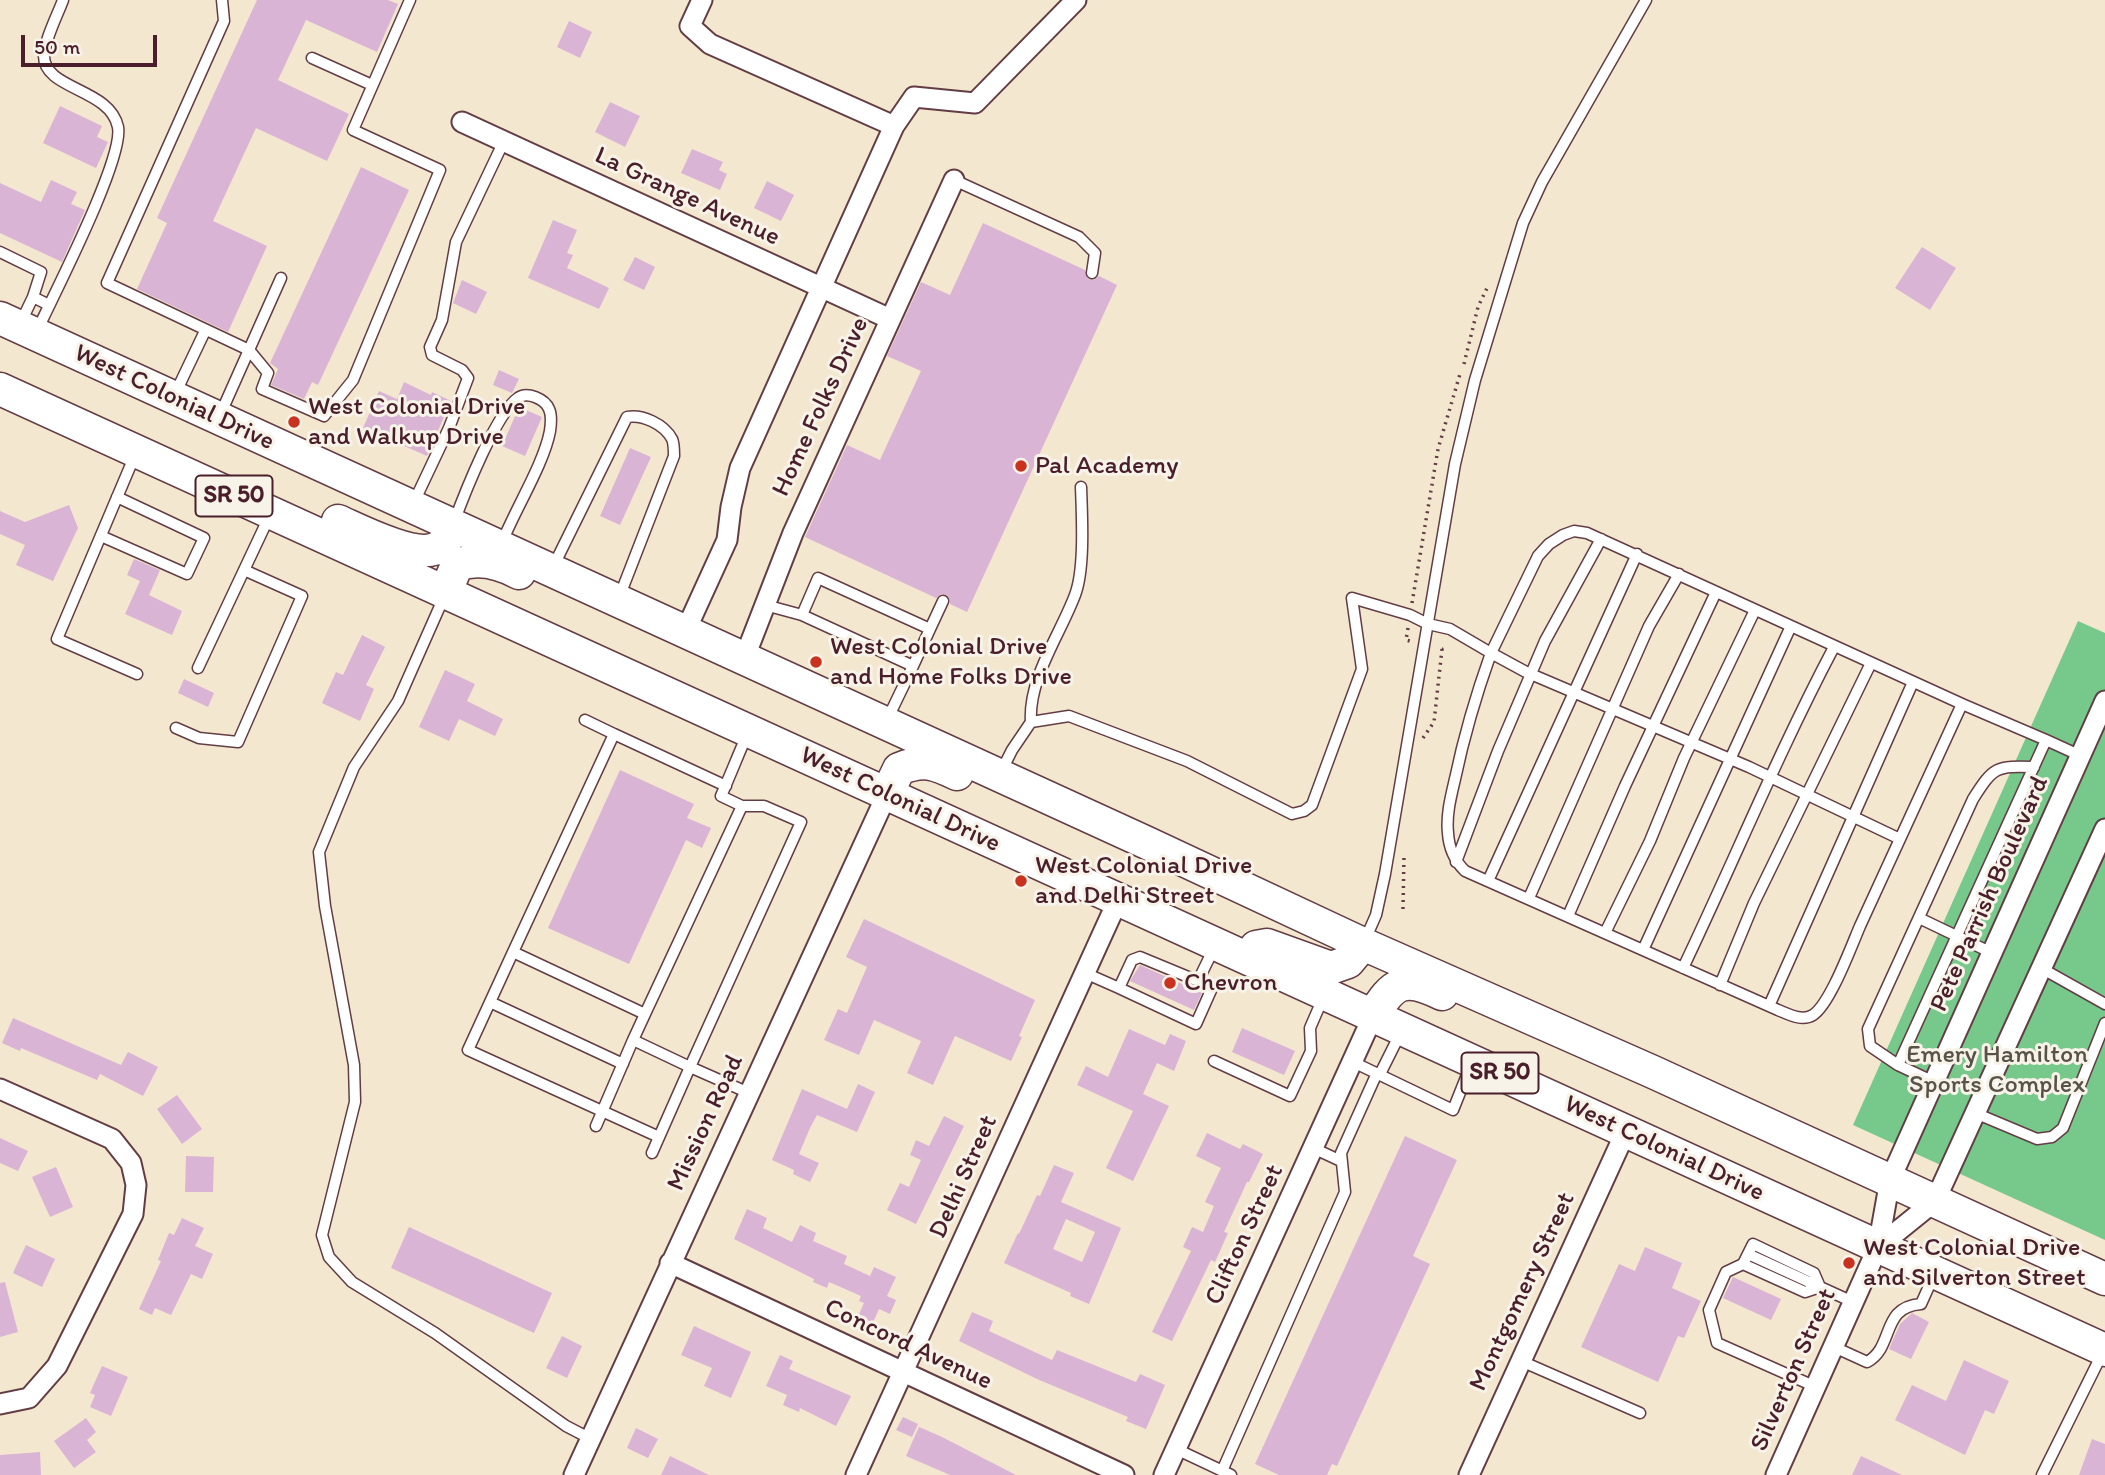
<!DOCTYPE html>
<style>
body{margin:0}
#map{position:relative;width:2105px;height:1475px;overflow:hidden;background:#f3e7d0;font-family:Itim,sans-serif}
canvas{display:block}
.scale{position:absolute;left:21px;top:35px;width:136px;height:32px;box-sizing:border-box;border:4px solid #4a1f2b;border-top:0;padding-left:9px;font-size:21px;line-height:24px;white-space:nowrap;color:#4a1f2b;-webkit-text-stroke:5px #f7f3e8;paint-order:stroke}
</style>
<div id="map">
<canvas width="2105" height="1475"></canvas>
<div class="scale">50 m</div>
</div>
<script>
const context = document.querySelector('canvas').getContext('2d');
context.lineJoin = 'round';
function fill(path, color) { context.fillStyle = color; context.fill(path, 'evenodd'); }
function stroke(path, color, width, dash) { context.strokeStyle = color; context.lineWidth = width; context.lineCap = dash ? 'butt' : 'round'; context.setLineDash(dash || []); context.stroke(path); }
function drawText(font, color, halo, rows, align = 'center') {
  context.font = font + ' Itim,sans-serif'; context.lineWidth = 6; context.setLineDash([]); context.textBaseline = 'middle'; context.strokeStyle = halo; context.fillStyle = color; for (const [text, x, y, turn = 0] of rows) {
    context.save(); context.translate(x, y); context.rotate((+turn || 0) * Math.PI / 180); context.textAlign = isNaN(turn) ? turn : align; if (halo) context.strokeText(text, 0, 0); context.fillText(text, 0, 0); context.restore();
  }
}
fill(new Path2D(`
 M2078 621 2105 633V1240L1853 1125Z`), '#77c98b');
fill(new Path2D(`
 M257 0H388L398 4 377 52 306 20 278 80 349 114 327 161 256 128 213 221 267 246 228 332 137 289 167 223 157 218Z
 M569 21 592 32 580 58 557 47Z
 M610 102 640 116 625 147 595 132Z
 M60 106 102 126 97 137 108 142 96 168 43 143Z
 M692 149 723 162 719 170 727 174 720 190 681 173Z
 M361 167 409 190 318 385 312 382 304 399 271 385 278 369 270 363Z
 M51 180 77 192 71 204 85 210 62 262 0 233V183L41 202Z
 M767 181 794 195 781 221 754 208Z
 M553 220 577 230 567 253 573 255 567 268 609 288 599 309 528 278Z
 M983 223 1085 270 1088 279 1094 280 1099 276 1117 285 967 612 950 604V600L947 595 942 594 936 598 805 537 847 445 880 460 921 371 887 356 921 282 950 295Z
 M1922 247 1956 268 1930 310 1895 288Z
 M635 257 655 267 644 290 623 280Z
 M462 280 487 292 476 314 453 303Z
 M499 370 519 379 512 393 493 385Z
 M404 382 431 395 432 392 451 401 427 456 363 428 379 391 397 399Z
 M519 407 542 417 525 456 502 446Z
 M630 448 651 457 620 525 600 516Z
 M69 505 78 528 53 581 16 565 25 545 0 534V511L25 522Z
 M134 559 160 570 149 595 182 611 172 635 125 614 140 581 127 575Z
 M362 635 385 647 366 685 374 689 360 721 322 703 336 672 343 675Z
 M445 670 475 684 467 701 503 719 495 736 459 719 449 741 419 727Z
 M184 679 214 693 208 707 178 693Z
 M620 770 694 804 687 818 711 828 702 848 686 840 629 964 548 928Z
 M864 919 1035 1000 1019 1036 1022 1037 1011 1061 955 1036 933 1085 907 1073 921 1041 874 1020 859 1055 824 1040 838 1009 847 1013 867 967 846 957Z
 M1140 965 1202 993 1194 1010 1130 981Z
 M13 1018 121 1065 128 1052 158 1067 143 1096 100 1074 97 1080 21 1048 20 1051 2 1043Z
 M1242 1028 1295 1051 1284 1075 1232 1052Z
 M1129 1029 1165 1045 1170 1034 1186 1041 1174 1071 1157 1063 1143 1094 1169 1106 1133 1181 1106 1168 1133 1111 1077 1085 1086 1066 1108 1077Z
 M858 1084 875 1092 857 1132 817 1115 810 1128 799 1154 819 1163 810 1182 793 1174 794 1170 772 1160 802 1089 847 1109Z
 M177 1095 202 1129 182 1144 157 1109Z
 M944 1116 964 1126 916 1224 887 1210 900 1183 909 1187 921 1160 910 1155 916 1140 929 1146Z
 M1207 1133 1240 1149 1243 1144 1263 1154 1249 1182H1247L1224 1232 1228 1233 1215 1262 1211 1260 1172 1341 1152 1332 1191 1251 1183 1247 1192 1227 1203 1232 1214 1206 1205 1202 1221 1168 1196 1156Z
 M1405 1136 1457 1160 1413 1256 1430 1264 1337 1466 1332 1464 1327 1475H1279L1255 1464Z
 M0 1138 28 1151 18 1171 0 1163Z
 M186 1156 214 1157 213 1192H185Z
 M1054 1165 1074 1173 1061 1202 1121 1228 1089 1304 1070 1296 1071 1293 1004 1263 1018 1233 1019 1234 1037 1195 1040 1196ZM1066 1219 1095 1232 1082 1262 1053 1249Z
 M56 1167 73 1207 50 1217 32 1177Z
 M747 1209 767 1218 763 1228 792 1242 800 1225 816 1233 813 1241 847 1256 844 1264 870 1276 874 1267 896 1277 887 1296 896 1300 890 1314 879 1309 871 1327 856 1321 864 1303 859 1301 861 1296 829 1282 827 1288 813 1282 814 1279 734 1239Z
 M182 1218 204 1228 195 1246 213 1254 202 1279 191 1274 171 1315 155 1308 152 1315 139 1309 161 1261 158 1260 169 1233 174 1235Z
 M409 1227 552 1293 534 1333 391 1268Z
 M26 1245 55 1259 42 1287 13 1273Z
 M1645 1247 1682 1263 1672 1288 1701 1301 1684 1338 1678 1336 1658 1382 1581 1347 1619 1264 1635 1271Z
 M1733 1277 1781 1299 1771 1320 1723 1298Z
 M5 1282 18 1332 0 1337V1283Z
 M972 1312 993 1321 989 1331 1052 1360 1057 1350 1136 1382 1140 1374 1165 1385 1146 1429 1126 1421 1128 1417 1037 1379 959 1341Z
 M1912 1313 1929 1322 1911 1359 1889 1349 1900 1324Z
 M694 1326 751 1352 731 1398 704 1386 712 1368 681 1355Z
 M562 1336 582 1346 567 1378 546 1368Z
 M780 1355 793 1361 789 1369 851 1396 836 1426 800 1408 799 1412 783 1405 787 1395 766 1386Z
 M1964 1360 2009 1381 1994 1414 1985 1410 1965 1455 1895 1420 1912 1385 1946 1401Z
 M102 1366 128 1377 111 1416 90 1407 95 1395 90 1393Z
 M903 1417 918 1424 912 1437 896 1430Z
 M86 1418 96 1432 87 1440 96 1452 74 1468 54 1441Z
 M919 1427 940 1436 1016 1475H950L906 1456Z
 M636 1428 658 1439 648 1458 627 1448Z
 M2092 1439 2105 1444V1475H2079Z
 M40 1452 41 1475H0V1455Z
 M670 1456 709 1475H661Z
 M1861 1456 1902 1475H1852Z`), '#dab4d5');
const service = new Path2D(`
 M222 0 224 21 107 283 249 350 268 373 262 389 324 416 353 380 440 170 353 130 410 0
 M312 58 372 85
 M954 180 1079 237 1095 253 1092 273
 M0 252 41 272 33 297 49 305
 M21 322 33 297
 M37 331C54 294 124 159 118 127 110 88 44 90 44 56 44 41 58 14 63 0
 M175 394 205 331
 M220 415 281 278
 M135 455 57 639 137 674
 M414 502 449 428 468 378 462 370 432 355 430 347 442 320 456 242 504 141
 M454 522C464 495 496 413 518 398 527 391 545 399 549 409 552 415 551 424 550 431 544 464 514 511 501 545
 M101 536 187 574 204 538 117 497
 M553 567 627 417C642 414 664 424 672 439 674 443 674 451 674 456L620 595
 M444 597 398 701 354 767 319 852 325 906 354 1065 355 1102 322 1235 329 1257 352 1282 435 1333 566 1426 591 1439
 M765 605 802 615 913 666 887 720
 M802 615 818 578 930 629 913 666
 M930 629 943 601
 M198 668 269 517
 M1962 704 2046 740
 M585 720 614 734
 M1031 722C1028 679 1060 635 1075 595 1085 569 1082 516 1081 487
 M176 728 199 738 238 742 302 596 244 570
 M1001 772 1012 750 1031 722 1069 716 1187 761 1292 814 1304 811 1312 805 1362 669 1352 598 1410 615 1428 624 1450 629 1491 653C1476 695 1464 736 1455 779 1451 796 1446 815 1448 833 1449 849 1454 860 1465 871L1778 1010C1788 1014 1802 1022 1813 1015 1830 1004 1851 947 1860 926 1894 852 1928 778 1962 704L1587 533 1574 531 1563 535 1549 544 1538 556 1491 653 1526 672 1749 767 1900 839
 M726 786 614 734 513 952 645 1014 742 806 721 796C730 776 738 755 747 735
 M742 806H764L801 822 690 1067 749 1093
 M1456 862 1498 751 1545 641 1601 539
 M1488 881 1637 554
 M1529 898 1649 626 1679 574
 M1568 916 1625 786 1716 592
 M1919 918 1992 953
 M1605 933 1650 841 1684 758 1755 610
 M1365 940 1376 915 1385 874 1455 464 1475 380 1523 223 1542 182 1646 0
 M1643 950 1791 626
 M513 952 468 1050 659 1137
 M1683 968C1734 861 1779 751 1834 647
 M2041 968 2105 1004
 M1085 973 1119 988 1132 960 1140 957 1198 981 1214 948
 M1720 985 1754 903 1871 663
 M1119 988 1196 1024 1212 988 1198 981
 M490 1002 623 1064
 M1769 1006 1913 682
 M645 1014 633 1040 690 1067 652 1153
 M1214 1061 1290 1096 1311 1051 1310 1028 1323 998
 M1353 1062 1453 1110 1471 1065
 M1898 1065 1870 1046 1868 1029 1973 799C1994 766 1996 766 2034 767
 M1380 1074 1400 1034
 M1934 1082 1898 1065 2046 740 2081 756
 M1975 1113 2037 1139 2052 1137 2063 1128 2105 1023
 M596 1126 633 1040
 M1313 1148 1341 1161
 M1748 1254 1820 1287
 M1743 1264 1805 1292 1820 1287
 M1834 1347 1867 1362C1895 1347 1880 1307 1921 1304L1934 1275
 M1521 1361 1640 1413
 M1816 1387 1717 1343 1709 1310 1726 1272 1743 1264 1753 1244 1814 1273 1820 1287 1853 1302
 M1176 1449 1231 1475
 M1222 1471 1345 1192 1341 1153 1377 1073
 M2042 1475 2102 1354`);
const minor = new Path2D(`
 M702 0 690 26 710 44 894 126
 M462 122 890 319
 M685 632 727 540 731 507 740 468 894 126 914 97 975 103 1076 0
 M744 659 793 533 954 180
 M0 1089 112 1139 131 1163 136 1185 133 1214 57 1366 29 1398 0 1404
 M1878 1247 1935 1201 2105 829
 M670 1263 1124 1475
 M574 1475 887 794
 M856 1475 1118 900
 M1164 1475 1373 1016
 M1469 1475 1626 1131
 M1776 1475 1878 1247 1890 1180 2105 701`);
const trunk = new Path2D(`
 M0 318 1145 842 1363 944 1653 1072 2105 1279
 M0 389 2105 1350
 M338 521C361 531 421 563 442 545 447 541 450 531 453 526
 M445 593 457 565C478 557 500 563 519 573
 M887 794 899 769C924 759 934 763 957 774
 M1256 947 1267 945 1331 968 1348 962 1363 944
 M1373 1016C1393 982 1404 975 1442 994`);
stroke(service, '#633d44', 13);
stroke(minor, '#633d44', 23);
stroke(trunk, '#633d44', 35);
stroke(new Path2D(`
 M1464 364 1478 307 1487 288
 M1412 603 1438 449 1460 374
 M1408 628 1406 640 1413 642
 M1423 738 1434 722 1442 649 1437 648
 M1403 909 1404 856`), '#633d44', 3.5, [2, 5]);
stroke(service, '#fff', 10);
stroke(minor, '#fff', 19);
stroke(trunk, '#fff', 32);
for (const [x, y, r, color] of [
 [294,422,7,"#c8321e"],
 [1021,466,7,"#c8321e"],
 [816,662,7,"#c8321e"],
 [1021,881,7,"#c8321e"],
 [1170,983,7,"#c8321e"],
 [1849,1263,7,"#c8321e"]
]) { const dot = new Path2D(); dot.arc(x, y, r, 0, 2 * Math.PI); context.fillStyle = color; context.fill(dot); stroke(dot, '#f7f3e8', 2.5); }
for (const [x, y, w] of [
 [234,496,77],
 [1500,1073,77]
]) { const box = new Path2D(); box.roundRect(x - w / 2, y - 20.5, w, 41, 5); context.fillStyle = '#f7f3e8'; context.fill(box); stroke(box, '#4a1f2b', 2); }
drawText('bold 24px', '#4a1f2b', null, [
 ["SR 50",234,496],
 ["SR 50",1500,1073]
]);
drawText('26px', '#4a1f2b', '#f7f3e8', [
 ["La Grange Avenue",687,197,25],
 ["West Colonial Drive",174,398,25],
 ["Home Folks Drive",821,407,-65],
 ["West Colonial Drive",900,800,25],
 ["Pete Parrish Boulevard",1990,894,-66],
 ["Mission Road",706,1123,-65],
 ["West Colonial Drive",1664,1149,25],
 ["Delhi Street",964,1177,-66],
 ["Clifton Street",1245,1235,-65],
 ["Montgomery Street",1523,1292,-65],
 ["Concord Avenue",908,1345,25],
 ["Silverton Street",1794,1370,-66]
]);
drawText('26px', '#4a1f2b', '#f7f3e8', [
 ["West Colonial Drive",308,407],
 ["and Walkup Drive",308,437],
 ["Pal Academy",1035,466],
 ["West Colonial Drive",830,647],
 ["and Home Folks Drive",830,677],
 ["West Colonial Drive",1035,866],
 ["and Delhi Street",1035,896],
 ["Chevron",1184,983],
 ["West Colonial Drive",1863,1248],
 ["and Silverton Street",1863,1278]
], 'left');
drawText('26px', '#585248', '#f7f3e8', [
 ["Emery Hamilton",1997,1055],
 ["Sports Complex",1997,1085]
]);
</script>
